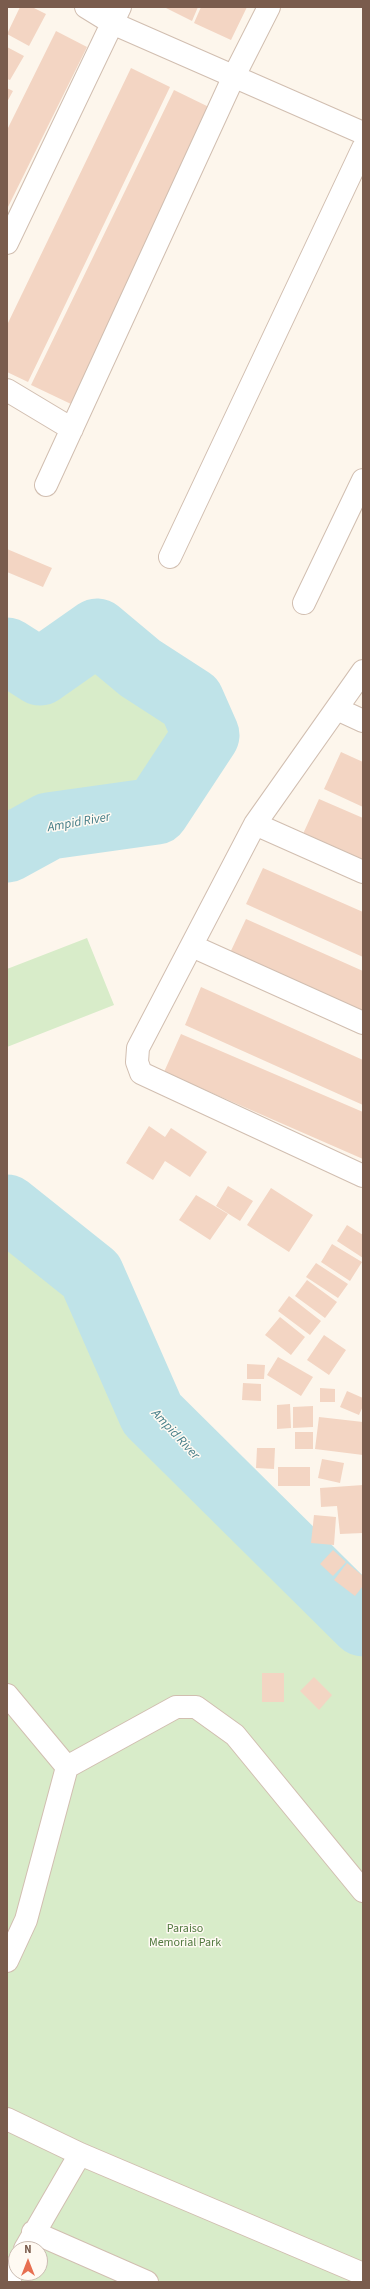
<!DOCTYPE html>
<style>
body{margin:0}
#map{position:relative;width:370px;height:2289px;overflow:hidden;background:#fdf6ec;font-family:"Source Sans 3",sans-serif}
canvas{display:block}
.frame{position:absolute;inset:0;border:8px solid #7a5c4d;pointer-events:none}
.north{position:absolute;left:8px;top:2241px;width:40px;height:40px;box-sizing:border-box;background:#fffaf3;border:1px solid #cabbb1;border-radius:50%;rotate:0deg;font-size:11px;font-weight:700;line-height:16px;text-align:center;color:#7a5c4d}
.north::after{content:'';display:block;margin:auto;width:14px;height:18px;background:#e76f51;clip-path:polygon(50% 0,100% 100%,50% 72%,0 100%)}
</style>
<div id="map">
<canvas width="370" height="2289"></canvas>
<div class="frame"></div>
<div class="north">N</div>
</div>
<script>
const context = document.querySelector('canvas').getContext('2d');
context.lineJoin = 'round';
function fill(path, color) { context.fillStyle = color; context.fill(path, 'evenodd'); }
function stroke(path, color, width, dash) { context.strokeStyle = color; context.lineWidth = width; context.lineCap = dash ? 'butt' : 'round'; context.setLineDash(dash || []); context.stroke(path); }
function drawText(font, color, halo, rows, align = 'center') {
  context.font = font + ' "Source Sans 3",sans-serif'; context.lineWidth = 3; context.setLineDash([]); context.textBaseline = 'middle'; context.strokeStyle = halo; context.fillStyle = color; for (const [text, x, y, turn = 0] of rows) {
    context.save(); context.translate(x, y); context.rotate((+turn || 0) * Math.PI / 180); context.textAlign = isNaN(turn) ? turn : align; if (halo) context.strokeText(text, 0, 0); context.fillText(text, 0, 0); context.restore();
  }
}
fill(new Path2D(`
 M97 632 140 668 191 701 206 735 156 811 49 826 7 849V651L40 671Z
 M87 938 114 1005 7 1047V969Z
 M7 1208 91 1275 152 1414 363 1623V2282H7ZM16 2249H40V2273H16Z`), '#d8ecc9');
stroke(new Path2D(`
 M7 651 40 672 97 632 140 668 191 701 206 735 156 811 49 826 7 849
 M7 1208 91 1275 152 1414 363 1623`), '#bfe3e8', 67);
fill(new Path2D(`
 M20 7H32L46 14 29 46 7 34Z
 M164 7H198L192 21Z
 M201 7H247L231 40 194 23Z
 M56 31 87 47 7 209V130Z
 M7 47 24 56 10 80 7 79Z
 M131 68 170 87 28 382 7 372V325Z
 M7 88 13 91 7 102Z
 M174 90 213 109 71 404 31 385Z
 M7 549 52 568 43 587 7 572Z
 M341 752 363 762V807L324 789Z
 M319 799 363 818V863L302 836Z
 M263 868 363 912V957L246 904Z
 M246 919 363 971V1016L229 955Z
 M201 987 363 1060V1105L185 1025Z
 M181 1034 363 1112V1159L164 1072Z
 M149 1126 165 1137 171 1128 207 1152 190 1177 165 1161 153 1180 126 1163Z
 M228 1186 253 1201 240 1221 216 1206Z
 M271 1188 313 1215 289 1252 247 1225Z
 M196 1195 228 1214 210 1240 179 1220Z
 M347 1225 363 1235V1258L337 1241Z
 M332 1244 362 1262 350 1281 321 1262Z
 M316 1263 348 1284 338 1298 306 1277Z
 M307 1280 337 1302 325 1318 295 1296Z
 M289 1296 321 1321 310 1335 278 1311Z
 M280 1317 305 1337 291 1355 265 1335Z
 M324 1335 346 1350 329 1375 307 1360Z
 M278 1357 313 1377 301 1396 267 1375Z
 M247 1364 265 1365 264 1379H247Z
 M243 1383 261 1384V1401L242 1400Z
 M320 1388 335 1389V1402H320Z
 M347 1391 363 1398V1406L359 1415 340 1407Z
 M290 1404 291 1428 277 1429V1405Z
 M313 1406V1427L293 1428V1407Z
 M319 1417 363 1422V1455L315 1449Z
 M295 1432H313V1449H295Z
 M257 1448H275L274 1469 256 1468Z
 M322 1459 344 1463 340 1483 318 1478Z
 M278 1467H310V1486H278Z
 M363 1485V1533L340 1534 337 1506 321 1507 320 1488Z
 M314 1515 336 1517 334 1545 311 1543Z
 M333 1550 346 1562 333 1576 320 1564Z
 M347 1563 363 1576V1586L355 1596 334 1580Z
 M262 1673H284V1702H262Z
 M314 1677 332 1695 319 1710 300 1691Z`), '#f3d5c3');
const minor = new Path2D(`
 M86 7 112 23 363 133
 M7 243 120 7
 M7 390 72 429
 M46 485 234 76 269 7
 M170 557 363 148
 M304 603 363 480
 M363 671 255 824 138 1048 137 1062 141 1073 363 1176
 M337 709 363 721
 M255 824 363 872
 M192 946 363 1023
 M7 1695 67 1767
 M7 1961 26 1920 67 1767 176 1707H196L235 1735 363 1891
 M7 2119 80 2154 363 2274
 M33 2232 147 2282
 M25 2249 80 2154
 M8 2282 16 2266`);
stroke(minor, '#d1beb0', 24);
stroke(minor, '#fff', 22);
drawText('12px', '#537a41', '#fffaf3', [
 ["Paraiso",185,1929],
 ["Memorial Park",185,1943]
]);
drawText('italic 13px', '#437c86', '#fffaf3', [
 ["Ampid River",79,823,-10],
 ["Ampid River",175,1435,47]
]);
</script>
